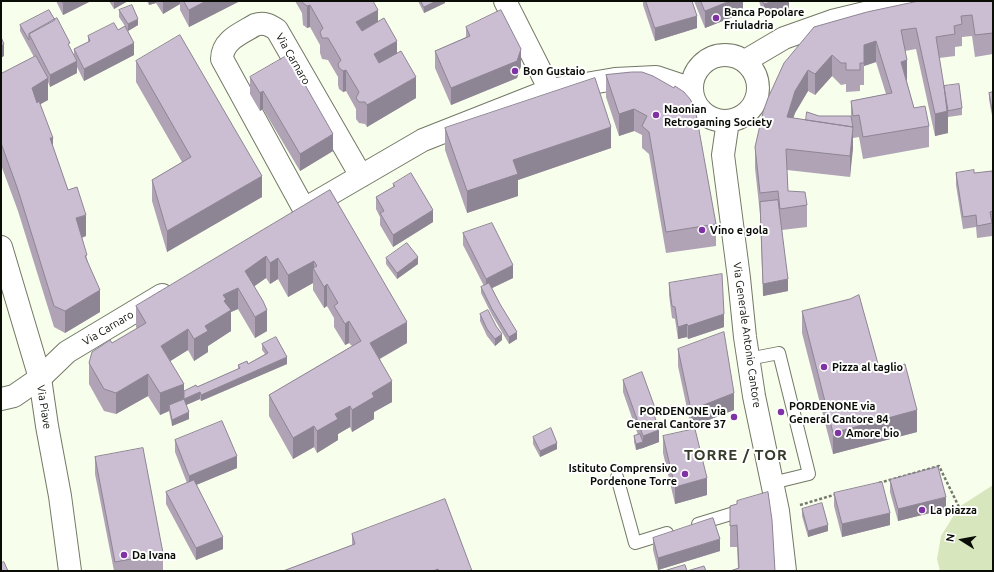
<!DOCTYPE html>
<style>
body{margin:0}
#map{position:relative;width:994px;height:572px;overflow:hidden;background:#f8feec;font-family:Ubuntu,sans-serif}
canvas{display:block}
.frame{position:absolute;inset:0;border:2px solid #0a0d06;pointer-events:none}
.north{position:absolute;left:942px;top:520px;width:40px;height:40px;-webkit-text-stroke:3px #fff;paint-order:stroke;rotate:281deg;font-size:11px;font-weight:700;line-height:16px;text-align:center;color:#0a0d06}
.north::after{content:'';display:block;margin:auto;width:14px;height:18px;background:#0a0d06;clip-path:polygon(50% 0,100% 100%,50% 72%,0 100%)}
</style>
<div id="map">
<canvas width="994" height="572"></canvas>
<div class="frame"></div>
<div class="north">N</div>
</div>
<script>
const context = document.querySelector('canvas').getContext('2d');
context.lineJoin = 'round';
function fill(path, color) { context.fillStyle = color; context.fill(path, 'evenodd'); }
function stroke(path, color, width, dash) { context.strokeStyle = color; context.lineWidth = width; context.lineCap = dash ? 'butt' : 'round'; context.setLineDash(dash || []); context.stroke(path); }
function drawText(font, color, halo, rows, align = 'center') {
  context.font = font + ' Ubuntu,sans-serif'; context.lineWidth = 4; context.setLineDash([]); context.textBaseline = 'middle'; context.strokeStyle = halo; context.fillStyle = color; for (const [text, x, y, turn = 0] of rows) {
    context.save(); context.translate(x, y); context.rotate((+turn || 0) * Math.PI / 180); context.textAlign = isNaN(turn) ? turn : align; if (halo) context.strokeText(text, 0, 0); context.fillText(text, 0, 0); context.restore();
  }
}
fill(new Path2D(`
 M993 485V571H940L937 559 941 536 959 507Z`), '#d7e6bc');
const service = new Path2D(`
 M748 359 779 353 809 474 772 483
 M617 477 635 543 667 533
 M698 524 744 510`);
const minor = new Path2D(`
 M505 1 550 90
 M692 88a33 33 0 1 1 66 0a33 33 0 1 1-66 0Z
 M745 61 784 38 832 21 914 1
 M728 121 723 155 739 278 745 337 754 396 778 511 785 571
 M306 208 423 140 550 90 615 79 656 77 692 89
 M304 209 222 59C222 40 242 33 255 25 264 22 270 25 277 30L361 176
 M1 399 14 396 40 378 67 352 162 295`);
const tertiary = new Path2D(`
 M1 247 40 378 47 426 60 496 70 571`);
stroke(service, '#727965', 14);
stroke(minor, '#727965', 24);
stroke(tertiary, '#727965', 24);
stroke(new Path2D(`
 M879 483 939 466 959 507
 M800 505 837 494`), '#767a6e', 2.5, [3, 2]);
stroke(service, '#fff', 12);
stroke(minor, '#fff', 22);
stroke(tertiary, '#fff', 22);
fill(new Path2D(`
 M56 1H89V2L63 15Z
 M109 1H128L114 9Z
 M147 1H240L189 27 180 10V4L163 14 156 3 149 5Z
 M295 1H373L378 21 397 53 416 98 367 127 365 124 359 123 356 119V109L346 91 343 92 339 89 338 85V77L328 60 322 59 320 53V45L310 27 307 28 303 25 302 13Z
 M418 1H445V3L424 13Z
 M643 1H692L697 28 655 41 643 5Z
 M694 1H743V13L705 28Z
 M759 1H789V9L764 17Z
 M993 1V54L975 57 972 36 962 37V46L955 47V56L939 58 944 86 962 108V115L948 117V133L935 136 916 49 905 51 907 82 914 108 929 126V147L863 159 859 137 853 138 850 177 787 170 788 191 807 205V227L782 230 788 291 763 296 760 214 755 168V147L784 63ZM876 62 886 94 851 101V116H819L806 120 793 118 795 113 808 91 815 95 832 76 841 85 846 84V92L860 91V85H864V66Z
 M119 10 138 25 128 31 134 55 84 81 77 67V73L50 87 48 82V100L40 104 53 147 68 190 86 236 82 238 100 312 65 333 54 327 18 211 1 165V74L34 57 20 31V25L70 48 74 55V49L88 42V36L118 30 125 26 119 17Z
 M466 27 521 66 517 78 451 105 435 68V51L466 37Z
 M136 61 262 197 167 252 152 201V180L182 162 136 82Z
 M632 72 716 224V246L666 253 649 154 642 148V135L634 131 619 136 606 97V75Z
 M250 77 333 151 300 171 263 109 260 111 250 94Z
 M993 92V121L989 99V93Z
 M445 128 611 148 518 180V196L467 213 445 150Z
 M956 173H974L993 176V223L992 224V236L977 238 976 227 963 229 956 185Z
 M393 184 433 222 393 247 380 225V217L376 209V197L393 187Z
 M330 190 407 343 380 359 392 402 374 412V419L352 432 350 427 338 434V440L317 453 314 447 293 459 269 416V395L352 346 349 343 345 345 334 327V318L327 306 324 308 313 290V283L288 297 278 279 270 284 266 278 254 286 267 331 255 338 238 309 231 312V331L208 346V352L194 361 188 350 170 361 184 391 197 387 238 369V365L248 364 265 354 262 350V344L287 364 201 401 200 399 186 405 189 419 172 426 169 411 160 415 148 396 116 414 104 411 89 384V363L112 343 137 329 136 327V306Z
 M463 233 513 278 492 288 517 339 509 344 492 315 481 293V287L484 286 463 245Z
 M386 258 418 264 397 279 386 264Z
 M669 283 724 327 688 339 687 337 678 339 675 319 672 318 669 295Z
 M802 311 880 371 917 432 833 454 802 333Z
 M480 314 502 340 495 346 487 336 480 321Z
 M678 349 734 410 691 427 678 366Z
 M623 380 655 417 659 442 643 448 636 450 634 442V436L638 435 623 392Z
 M663 436 707 495 675 504 663 453Z
 M533 437 557 449 540 457 533 444Z
 M175 440 237 468 196 485 223 549 196 560 166 504V492L187 483 175 452Z
 M95 457 163 553V570L158 571H114L95 474Z
 M890 480 946 509 898 521 890 492Z
 M834 493 890 525 842 537 834 506Z
 M737 501 775 571 738 569 737 547H730V506L737 504Z
 M802 509 828 531 808 537 802 516Z
 M352 534 472 571H283L352 545Z
 M653 538 720 551 658 570 653 550Z`), '#afa3b5');
fill(new Path2D(`
 M67 1H89V2L63 15V3Z
 M114 1H128L114 9Z
 M149 1H156V3L149 5Z
 M164 1H180V4L163 14V2Z
 M206 1H240L189 27V10Z
 M436 1H445V3L424 13V7Z
 M730 1H743V13L705 28V11Z
 M775 1H789V9L764 17V4Z
 M310 5V27L307 28V6Z
 M378 10V31L356 43V22Z
 M697 16V28L655 41V28Z
 M138 19V25L128 31V24Z
 M397 41V63L374 76V54Z
 M876 41V62L864 66V45Z
 M134 43V55L84 81V69Z
 M4 44V56L1 58V46Z
 M521 49V66L517 78 451 105V88Z
 M832 55V76L815 95V74Z
 M907 60V82L901 62Z
 M77 61V73L50 87V75Z
 M346 70V91L343 92V71Z
 M808 70V91L795 113 787 138V117L795 91Z
 M416 77V98L367 127V105Z
 M48 78V100L32 109V88Z
 M263 91V109L260 111V93Z
 M634 109V131L619 136V114Z
 M948 111V133L935 136V114Z
 M611 127V148L518 180V196L467 213V191L513 160Z
 M853 127V149L850 177V156Z
 M333 134V151L300 171V154Z
 M50 138H53V159Z
 M262 176V197L167 252V231Z
 M433 210V222L393 247V235Z
 M86 215V236L76 239V218Z
 M266 256V278L245 293V271Z
 M418 257V264L397 279V273Z
 M278 258V279L270 284V263Z
 M314 261V270L313 268V283L288 297V275Z
 M513 265V278L486 291V279Z
 M788 279V291L763 296V284Z
 M327 284V306L324 308V287Z
 M238 288V309L231 312V331L208 346V352L194 361V339L205 326 223 295Z
 M100 290V312L65 333V311Z
 M267 310V331L255 338V317Z
 M724 314V327L688 339V326Z
 M349 321V343L345 345V324Z
 M407 322V343L370 364V343Z
 M687 324V337L678 339V327Z
 M188 329V350L161 367V346Z
 M517 332V339L509 344V337Z
 M502 334V340L495 346V339Z
 M287 357V364L201 401V395Z
 M148 374V396L116 414V393Z
 M392 381V402L374 412V419L352 432V410L372 393Z
 M184 384V406L169 405V411L160 415V393Z
 M200 392V399L184 406V399Z
 M734 393V410L691 427V410Z
 M350 406V427L338 434V440L317 453V431L335 414Z
 M652 408H655V420Z
 M917 410V432L833 454V433Z
 M189 412V419L172 426V420Z
 M314 426V447L293 459V438Z
 M659 430V442L643 448 636 450V444L643 442V436Z
 M557 443V449L540 457V451Z
 M237 456V468L189 488V476Z
 M707 478V495L675 504V487Z
 M946 497V509L898 521V509Z
 M890 513V525L842 537V524Z
 M828 525V531L808 537V531Z
 M223 537V549L196 560V548Z
 M720 539V551L658 570V558Z`), '#8e8594');
const building = new Path2D(`
 M62 1H67L63 3Z
 M184 1H206L189 10Z
 M302 1H373L378 10 356 22 362 31 384 18 397 41 374 54 379 63 401 51 416 77 367 105 365 102H359L356 98 359 92 346 70 343 71 339 68 338 64 341 60 328 38H322L320 32 323 28 310 5 307 6 303 3Z
 M421 1H436L424 7Z
 M646 1H692L697 16 655 28Z
 M701 1H730L705 11Z
 M763 1H775L764 4Z
 M919 1H993V33L975 35 972 15 961 16 962 24 954 26 955 34 936 37 948 111 935 114 916 28 901 30 907 60 901 62 914 108 925 106 929 126 863 137 859 115 853 116 851 101 892 93 876 41 864 45V63H860V70H846V63H841L832 55 815 74 808 70 795 91 787 117 853 127 850 156 786 149 788 191 805 192 807 205 780 209 778 191 760 193 755 147 763 112 768 98 784 63 814 27 867 12Z
 M132 5 138 19 128 24 119 10Z
 M49 10 55 20 29 34V40L20 25Z
 M501 10 521 49 517 61 451 88 435 51 470 36 466 27Z
 M57 18 70 43 68 44 77 61 50 75 29 34Z
 M114 23 118 30 125 26 134 43 84 69 74 49 90 41 88 36Z
 M180 35 262 176 167 231 152 180 191 157 136 61Z
 M1 37 4 44 1 46Z
 M288 55 333 134 300 154 263 91 260 93 250 77Z
 M36 56 48 78 32 88 37 103 39 101 53 138H50L68 190 77 187 86 215 76 218 87 255 85 256 100 290 65 311 54 306 18 190 1 143V74Z
 M632 72H642L653 76 674 88 675 86 684 92 690 99 695 108 716 224 666 232 649 132 642 126 647 116 634 109 619 114 606 75Z
 M595 78 611 127 513 160 518 174 467 191 445 128Z
 M959 84 962 108 947 111 944 86Z
 M993 92V115L989 93Z
 M807 112 819 116H851L853 127 806 120Z
 M974 170V173L992 171 993 176V211L990 212 992 223 977 226 976 215 963 217 956 173Z
 M411 173 433 210 393 235 380 213 384 211 376 197 395 186 393 184Z
 M330 190 407 322 370 343 392 381 372 393 374 397 352 410 350 406 335 414 338 419 317 431 314 426 293 438 269 395 361 341 349 321 345 324 334 306 338 303 327 284 324 287 313 268 317 266 314 261 288 275 278 258 270 263 266 256 245 271 263 301 267 310 255 317 238 288 223 295 226 299 224 301 231 310 205 326 208 331 194 339 188 329 161 346 184 384 160 393 148 374 116 393 104 389 89 363 92 352 110 340 112 343 146 323 136 306Z
 M778 200 788 279 763 284 760 202Z
 M492 223 513 265 486 279 463 233Z
 M407 243 418 257 397 273 386 258Z
 M722 274 724 314 688 326 687 324 678 327 675 307 672 306 669 283Z
 M489 283 500 304 517 332 509 337 492 309 481 287Z
 M859 295 880 371 905 364 917 410 833 433 802 311 850 299Z
 M488 310 496 326 502 334 495 339 487 329 480 314Z
 M724 332 734 393 691 410 678 349Z
 M276 337 287 357 201 395 200 392 184 399 189 412 172 420 169 405 184 399V391L196 385 197 387 240 368 238 365 247 361 248 364 268 353 262 344Z
 M642 372 655 408H652L659 430 643 436 623 380Z
 M222 421 237 456 189 476 175 440Z
 M551 428 557 443 540 451 533 437Z
 M695 429 707 478 675 487 663 436Z
 M640 434 643 442 636 444 634 436Z
 M143 448 163 553 115 562 95 457Z
 M938 467 946 497 898 509 890 480Z
 M194 480 223 537 196 548 166 492Z
 M882 482 890 513 842 524 834 493Z
 M768 492 772 520 775 571H730L739 568 737 525 730 526V506L737 504V501Z
 M445 499 472 571H439L438 569 433 571H283L355 544 352 534Z
 M822 503 828 525 808 531 802 509Z
 M713 518 720 539 658 558 653 538Z
 M4 562 8 571H1V563Z
 M685 565 687 571 704 566 706 571H664Z`);
fill(building, '#cbbed3');
stroke(building, '#8e8594', 1);
for (const [x, y, r, color] of [
 [716,18,4,"#7e32a3"],
 [515,71,4,"#7e32a3"],
 [656,115,4,"#7e32a3"],
 [702,230,4,"#7e32a3"],
 [824,367,4,"#7e32a3"],
 [781,412,4,"#7e32a3"],
 [734,417,4,"#7e32a3"],
 [838,433,4,"#7e32a3"],
 [685,474,4,"#7e32a3"],
 [922,510,4,"#7e32a3"],
 [124,555,4,"#7e32a3"]
]) { const dot = new Path2D(); dot.arc(x, y, r, 0, 2 * Math.PI); context.fillStyle = color; context.fill(dot); stroke(dot, '#fff', 1.5); }
drawText('bold 11px', '#0a0d06', '#fff', [
 ["Banca Popolare",724,12],
 ["Friuladria",724,25],
 ["Bon Gustaio",523,71],
 ["Naonian",664,109],
 ["Retrogaming Society",664,122],
 ["Vino e gola",710,230],
 ["Pizza al taglio",832,367],
 ["PORDENONE via",789,406],
 ["General Cantore 84",789,419],
 ["PORDENONE via",726,411,"right"],
 ["General Cantore 37",726,424,"right"],
 ["Amore bio",846,433],
 ["Istituto Comprensivo",677,468,"right"],
 ["Pordenone Torre",677,481,"right"],
 ["La piazza",930,510],
 ["Da Ivana",132,555]
], 'left');
drawText('11px', '#0a0d06', '#fff', [
 ["Via Carnaro",293,59,60],
 ["Via Carnaro",108,328,-31],
 ["Via Generale Antonio Cantore",747,335,82],
 ["Via Piave",44,407,81]
]);
context.letterSpacing = '1px';
drawText('bold 15px', '#363c2a', '#fff', [
 ["TORRE / TOR",736,455]
]);
context.letterSpacing = '0px';
</script>
